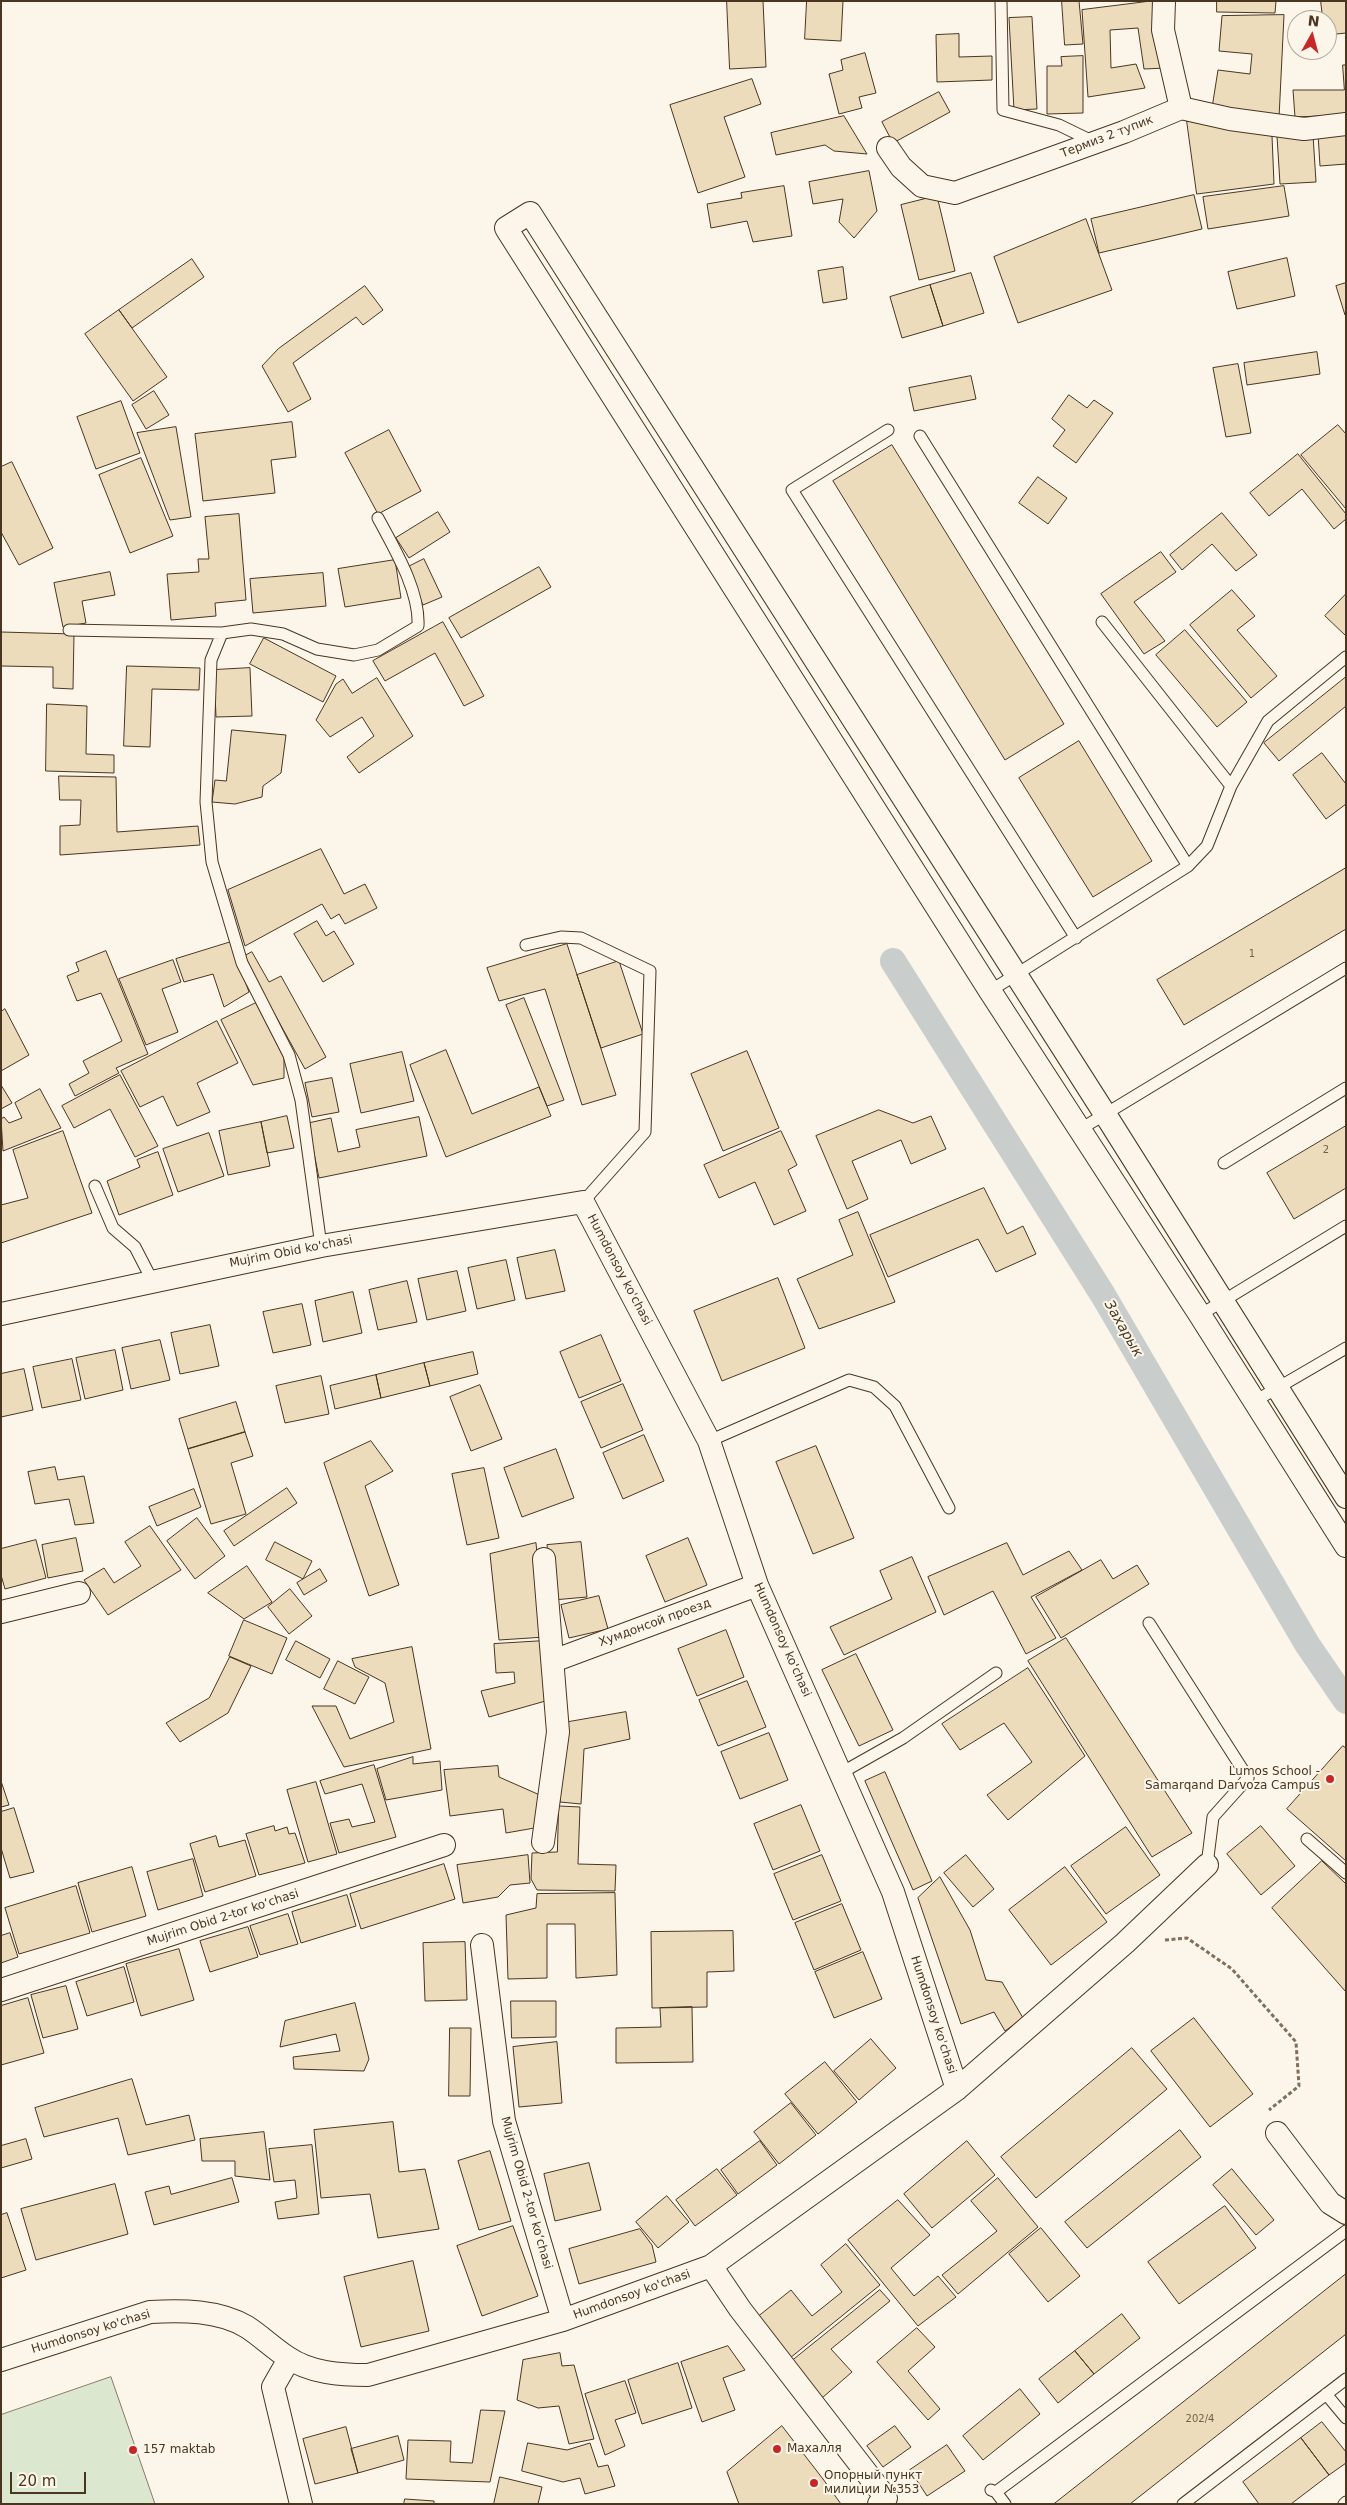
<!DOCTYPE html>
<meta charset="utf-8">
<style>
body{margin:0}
#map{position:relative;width:1347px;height:2505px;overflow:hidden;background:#fbf6e9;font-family:"DejaVu Sans",sans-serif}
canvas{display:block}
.frame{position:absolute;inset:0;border:2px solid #4a3520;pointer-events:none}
.north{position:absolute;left:1287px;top:10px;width:50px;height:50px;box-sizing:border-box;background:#fbf6e9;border:1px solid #b4a999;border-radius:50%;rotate:7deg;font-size:14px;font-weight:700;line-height:20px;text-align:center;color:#4a3520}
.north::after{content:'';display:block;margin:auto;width:18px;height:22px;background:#c62828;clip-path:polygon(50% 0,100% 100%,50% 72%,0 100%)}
.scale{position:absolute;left:10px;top:2472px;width:76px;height:22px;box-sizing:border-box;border:2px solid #4a3520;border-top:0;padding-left:6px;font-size:15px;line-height:18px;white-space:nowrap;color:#4a3520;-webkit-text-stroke:4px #fbf6e9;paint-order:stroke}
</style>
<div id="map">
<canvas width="1347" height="2505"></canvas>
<div class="frame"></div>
<div class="north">N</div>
<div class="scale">20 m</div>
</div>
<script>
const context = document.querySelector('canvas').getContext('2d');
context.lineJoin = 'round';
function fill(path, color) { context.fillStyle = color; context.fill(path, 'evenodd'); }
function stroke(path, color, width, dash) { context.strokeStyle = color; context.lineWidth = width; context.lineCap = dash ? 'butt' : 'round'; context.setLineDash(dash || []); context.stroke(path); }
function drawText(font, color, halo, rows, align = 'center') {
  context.font = font + ' "DejaVu Sans",sans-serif'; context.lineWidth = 4; context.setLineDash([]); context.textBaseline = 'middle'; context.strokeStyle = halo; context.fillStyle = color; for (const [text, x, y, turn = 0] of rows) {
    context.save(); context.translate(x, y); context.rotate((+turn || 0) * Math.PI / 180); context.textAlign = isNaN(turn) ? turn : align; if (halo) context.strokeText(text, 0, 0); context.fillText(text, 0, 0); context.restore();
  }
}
const green = new Path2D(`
 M111 2377 155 2504H1V2415Z`);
fill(green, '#dce7d0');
stroke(green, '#887966', 1);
stroke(new Path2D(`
 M893 961 1103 1295 1307 1644 1346 1701`), '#c9cecd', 26);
const building = new Path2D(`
 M727 1H763L766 67 730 69Z
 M807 1H843L841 41 805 39Z
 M1062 1H1079L1083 44 1065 45Z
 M1154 1 1166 68 1144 69 1138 28 1110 30 1111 68 1136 64 1145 88 1088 97 1082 10Z
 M1217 1H1276L1275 13 1217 12Z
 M1321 1H1346V33L1327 35V20H1299V17L1322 16Z
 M1284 15 1279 118 1212 108 1218 70 1250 74 1252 54 1219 51 1222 16Z
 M1032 17 1037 109 1014 110 1009 18Z
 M959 34V57L992 56V80L937 82 936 35Z
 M865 53 876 93 859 97 862 108 839 114 829 74 843 70 841 60Z
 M1083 56V113L1047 114V66H1062L1061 57Z
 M1343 65H1346V115L1295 117 1293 90H1344Z
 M752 79 761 104 724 117 745 177 698 193 670 105Z
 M939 92 950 112 893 143 882 122Z
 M844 116 867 154 834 151 825 145 776 155 771 133Z
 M1187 121 1272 136 1274 184 1197 194Z
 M1346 133V164L1320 166 1318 134Z
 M1313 135 1316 182 1280 184 1277 136Z
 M869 171 877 211 854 238 839 222 843 199 813 204 809 182Z
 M784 186 792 236 753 242 747 221 711 228 707 204 742 198 741 193Z
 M1284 186 1289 216 1208 229 1203 197Z
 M1194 195 1202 229 1099 253 1091 219Z
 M937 196 955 271 919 280 901 205Z
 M1086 219 1112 290 1018 323 994 257Z
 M1287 258 1295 296 1237 309 1228 272Z
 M192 259 204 277 132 328 119 310Z
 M843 267 847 299 823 303 818 271Z
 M971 273 984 313 943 326 930 285Z
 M1346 283V315H1345L1336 286Z
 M930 285 943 326 902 338 890 297Z
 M365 286 383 310 363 325 356 317 293 363 311 399 288 412 262 366 278 349Z
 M119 310 167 377 133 401 85 334Z
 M1317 352 1320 374 1247 385 1244 363Z
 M1238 364 1251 433 1226 437 1213 368Z
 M971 376 976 399 914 411 909 388Z
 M154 391 169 415 146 429 132 405Z
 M1069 395 1087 408 1094 400 1113 413 1076 463 1053 446 1065 430 1052 419Z
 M121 401 140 453 96 469 77 417Z
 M292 422 296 457 271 460 275 493 203 501 195 434Z
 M1338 425 1346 434V509L1301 455Z
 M176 427 191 517 170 520 137 433Z
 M389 430 421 491 378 514 345 453Z
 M892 445 1064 724 1005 760 833 481Z
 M1298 454 1346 514V519L1334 529 1302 489 1269 516 1250 493Z
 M141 458 173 536 130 553 99 475Z
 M12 462 53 548 19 565 1 532V467Z
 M1038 477 1067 498 1048 524 1019 503Z
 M438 512 450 532 409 558 396 538Z
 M1222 513 1257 555 1236 571 1212 544 1182 570 1170 555Z
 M239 514 246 600 215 603 216 616 171 620 167 574 199 572 198 559H209L205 517Z
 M1161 552 1176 572 1134 602 1165 641 1144 654 1101 594Z
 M424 559 442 597 423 605 406 568Z
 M395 560 401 598 345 607 338 569Z
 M539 567 551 587 461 638 449 618Z
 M110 572 115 595 82 601 86 623 63 627 54 583Z
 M323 573 326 606 253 613 250 579Z
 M1232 590 1255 616 1237 630 1277 676 1251 698 1190 625Z
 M1346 594V636L1325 616Z
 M443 622 484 696 464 706 435 653 385 681 373 661Z
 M1185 630 1247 702 1217 727 1156 655Z
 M1 632 74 634 73 689 53 688V667L1 666Z
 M264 638 336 676 323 702 250 664Z
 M127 666 200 668 199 690 152 689 150 747 124 746Z
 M250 668 252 716 216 717 214 670Z
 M1346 677V706L1279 761 1264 743Z
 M377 678 413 736 359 773 347 757 374 736 362 717 330 737 316 720 336 684 343 679 352 693Z
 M47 704 87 706 86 754 114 755V773L46 771Z
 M232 730 286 735 281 773 263 786 262 797 235 804 212 802 215 780 226 781Z
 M1079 741 1152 861 1093 897 1019 778Z
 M1322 753 1346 784V804L1326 819 1293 775Z
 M59 776 116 777 117 832 198 826 200 845 60 855V826L80 825 81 800H60Z
 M321 849 344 894 365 884 377 908 345 924 339 914 331 919 322 904 245 946 228 890Z
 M1346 868V929L1184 1025 1157 980Z
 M317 921 326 936 334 931 354 964 323 982 294 934Z
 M231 942 249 992 224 1007 213 974 184 982 176 959Z
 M567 944 616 1095 582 1105 545 989 499 1001 487 968Z
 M106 951 148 1054 116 1068 119 1073 75 1096 69 1084 89 1073 83 1061 122 1041 101 993 77 1001 67 976 79 971 76 963Z
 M252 952 269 982 281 976 326 1057 305 1069 243 957Z
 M173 960 181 982 162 989 178 1032 146 1045 119 979Z
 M619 961 643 1034 601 1048 577 975Z
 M524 998 564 1100 547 1106 506 1005Z
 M256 1003 284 1058V1078L253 1085 221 1020Z
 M5 1009 29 1055 1 1071V1012Z
 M217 1021 238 1063 197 1083 210 1112 177 1126 163 1096 140 1107 121 1071Z
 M446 1050 472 1114 539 1087 551 1116 446 1157 410 1065Z
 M747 1051 779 1128 723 1151 691 1074Z
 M402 1052 414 1101 361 1113 350 1064Z
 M120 1075 158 1146 135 1157 110 1109 74 1128 62 1106Z
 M332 1078 339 1112 312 1117 305 1083Z
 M1 1085 12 1103 1 1109Z
 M40 1089 61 1128 3 1151 1 1119 4 1117 9 1123 22 1118 15 1103Z
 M879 1110 913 1123 931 1116 946 1149 911 1164 901 1140 852 1161 868 1199 847 1209 816 1136Z
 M287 1116 294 1148 267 1153 261 1122Z
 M419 1117 427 1156 319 1178 308 1123 331 1118 338 1152 360 1147 356 1130Z
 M261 1122 270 1166 228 1175 219 1131Z
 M1346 1126V1188L1294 1219 1267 1173Z
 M63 1131 92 1213 1 1243V1205L28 1198 13 1150Z
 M781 1131 797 1165 788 1170 806 1211 774 1225 755 1182 719 1198 704 1165Z
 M209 1133 224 1176 178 1192 163 1149Z
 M158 1152 173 1195 119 1215 107 1181 140 1167 137 1160Z
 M984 1188 1007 1234 1023 1226 1036 1254 996 1272 978 1239 888 1277 870 1235Z
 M858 1212 895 1302 819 1329 797 1279 853 1255 839 1220Z
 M555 1250 565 1291 526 1299 517 1258Z
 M506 1260 515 1300 477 1309 468 1268Z
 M457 1271 466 1311 427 1320 418 1279Z
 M778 1278 805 1348 722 1381 694 1311Z
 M407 1281 417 1322 378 1330 369 1290Z
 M353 1292 362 1333 323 1342 315 1301Z
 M302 1304 311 1345 273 1353 263 1312Z
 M210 1325 219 1366 180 1374 171 1333Z
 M601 1335 621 1381 579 1398 560 1352Z
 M160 1340 170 1380 131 1389 122 1348Z
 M115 1350 123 1390 85 1399 76 1358Z
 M473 1352 478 1374 430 1386 424 1363Z
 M72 1359 81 1400 42 1408 33 1367Z
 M424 1363 430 1386 381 1398 376 1375Z
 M24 1369 33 1410 1 1417V1374Z
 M376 1375 381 1398 335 1409 330 1386Z
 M321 1376 329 1414 285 1423 276 1386Z
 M623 1384 643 1430 601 1448 581 1402Z
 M480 1385 502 1439 471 1451 450 1397Z
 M236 1402 245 1432 188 1449 179 1419Z
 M245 1432 253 1456 231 1463 246 1514 211 1524 188 1449Z
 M644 1435 664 1481 623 1499 603 1453Z
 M371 1441 393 1471 365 1486 399 1585 369 1596 324 1463Z
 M816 1446 854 1538 813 1554 776 1462Z
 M556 1449 574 1498 522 1517 504 1468Z
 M55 1467 58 1480 84 1476 94 1523 75 1525 69 1499 35 1504 28 1472Z
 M484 1468 499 1538 467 1545 452 1474Z
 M287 1488 297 1503 234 1546 224 1531Z
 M194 1489 201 1507 157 1526 149 1507Z
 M197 1518 225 1556 195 1579 167 1541Z
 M150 1526 181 1570 108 1615 84 1580 104 1568 114 1583 141 1566 125 1542Z
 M76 1538 83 1571 48 1578 42 1545Z
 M688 1538 707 1585 665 1602 646 1556Z
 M36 1540 46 1578 5 1589 1 1575V1549Z
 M275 1542 312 1561 303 1579 266 1560Z
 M581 1542 587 1597 553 1600 547 1545Z
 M536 1543 545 1637 499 1640 490 1554Z
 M1007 1543 1023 1575 1069 1551 1082 1570 1031 1597 1056 1638 1026 1654 993 1591 944 1615 928 1577Z
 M912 1557 936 1612 844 1655 830 1627 892 1599 880 1571Z
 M1101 1560 1113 1579 1137 1565 1149 1584 1061 1638 1036 1597Z
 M247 1566 272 1602 244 1619 208 1593Z
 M320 1569 327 1581 304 1595 297 1583Z
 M290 1589 312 1616 289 1634 268 1607Z
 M599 1596 608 1629 569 1638 561 1605Z
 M244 1620 287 1638 272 1674 229 1656Z
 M726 1630 744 1677 697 1696 678 1649Z
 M1066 1638 1192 1833 1152 1857 1028 1661Z
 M296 1641 330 1659 320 1678 286 1660Z
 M544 1641 549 1700 489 1717 481 1691 515 1683 514 1672 496 1673 494 1644Z
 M412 1647 431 1749 344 1767 312 1706H336L350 1739 394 1722 385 1683 355 1667 352 1659Z
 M856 1654 893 1730 859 1746 822 1670Z
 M230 1657 251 1666 228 1713 180 1742 166 1723 209 1698Z
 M338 1661 369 1677 355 1704 324 1689Z
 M1028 1668 1085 1756 1008 1820 987 1795 1032 1762 1004 1723 960 1750 942 1724Z
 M747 1681 766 1727 718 1746 699 1700Z
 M626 1712 630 1739 584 1749 581 1804 560 1802 563 1723Z
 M769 1733 788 1780 740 1799 721 1752Z
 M1343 1746 1346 1748V1861L1287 1809Z
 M413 1757V1764L440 1761 442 1790 386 1800 377 1769Z
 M374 1765 396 1837 339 1853 330 1823 349 1819 352 1827 375 1822 362 1784 325 1794 320 1781Z
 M498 1766 499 1777 542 1796 540 1827 506 1833 503 1809 450 1816 444 1770Z
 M885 1772 932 1881 913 1890 865 1781Z
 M1 1781 9 1805 1 1807Z
 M316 1782 337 1854 308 1862 287 1790Z
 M801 1805 820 1851 773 1870 754 1824Z
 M559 1806 580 1807 578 1864 616 1865 615 1891 537 1890 531 1879 532 1853 557 1852Z
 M14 1808 34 1872 10 1878 1 1848V1812Z
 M274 1826 275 1831 287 1827 289 1834 295 1833 305 1863 259 1875 246 1834Z
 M1261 1826 1295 1866 1261 1895 1227 1854Z
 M1126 1827 1160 1875 1106 1914 1071 1866Z
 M216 1836 219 1847 245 1840 256 1876 205 1892 190 1844Z
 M528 1855 530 1883 510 1885 498 1897 463 1903 457 1865Z
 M822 1855 841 1901 793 1920 774 1874Z
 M966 1855 994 1889 973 1907 944 1873Z
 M193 1859 203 1896 158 1910 147 1872Z
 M1322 1861 1346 1884V1992L1272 1908Z
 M444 1864 455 1899 361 1929 350 1894Z
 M132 1867 146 1916 92 1932 78 1883Z
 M1065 1867 1107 1922 1051 1965 1009 1910Z
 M940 1877 970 1930 986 1980 1002 1982 1023 2018 1005 2031 994 2012 961 2024 918 1898Z
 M76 1886 90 1933 19 1954 5 1908Z
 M615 1893 617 1975 576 1978 575 1924H547V1978L508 1979 506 1915 536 1908 537 1894Z
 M347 1895 356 1926 301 1943 292 1912Z
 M842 1904 861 1950 814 1970 795 1923Z
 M288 1914 298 1944 260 1955 250 1926Z
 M248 1927 258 1957 210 1972 200 1941Z
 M733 1931 734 1971 707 1972V2007L652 2008 651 1932Z
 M10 1933 18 1957 1 1963V1936Z
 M465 1942 467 2000 425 2001 423 1943Z
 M179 1949 194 2000 141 2016 126 1964Z
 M863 1952 882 1999 834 2018 815 1972Z
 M124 1967 134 2002 87 2016 76 1982Z
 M66 1986 78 2029 43 2038 31 1995Z
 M28 1998 44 2053 1 2065V2006Z
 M511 2001H556V2037L512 2038Z
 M355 2003 369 2059 364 2071 294 2069 293 2057 340 2051 336 2034 280 2047 285 2021Z
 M692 2007 693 2062 616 2063V2028L661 2027 660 2008Z
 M1194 2018 1253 2094 1210 2127 1151 2051Z
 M450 2028H471L470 2096H449Z
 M871 2039 896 2068 859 2100 834 2071Z
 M557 2042 562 2103 519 2107 513 2047Z
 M1132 2048 1167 2089 1036 2198 1001 2157Z
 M825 2062 857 2102 818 2134 785 2094Z
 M132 2079 146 2125 189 2115 195 2140 128 2155 118 2118 44 2137 35 2108Z
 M791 2103 816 2135 779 2164 754 2132Z
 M393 2122 399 2172 425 2169 439 2229 378 2238 370 2194 321 2198 314 2130Z
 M1180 2130 1201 2157 1087 2248 1065 2222Z
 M264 2132 270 2180 235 2176V2161H202L200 2139Z
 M26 2139 32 2159 1 2168V2146Z
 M760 2141 777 2165 738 2194 721 2170Z
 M967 2141 995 2175 932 2228 904 2194Z
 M312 2145 319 2214 278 2219 275 2202 297 2198 295 2180 274 2182 269 2149Z
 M490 2151 511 2221 479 2230 458 2161Z
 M589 2163 601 2210 555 2221 544 2174Z
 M717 2169 737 2195 695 2226 676 2200Z
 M1232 2169 1274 2220 1256 2235 1213 2185Z
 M232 2178 239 2202 154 2225 145 2192 169 2186 171 2194Z
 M998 2178 1038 2227 958 2294 942 2275 997 2231 971 2201Z
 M115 2184 128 2234 36 2260 21 2209Z
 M667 2196 689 2222 658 2248 636 2222Z
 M898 2200 930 2235 891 2268 914 2296 938 2276 956 2297 918 2326 848 2240Z
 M1225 2206 1256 2248 1179 2304 1148 2262Z
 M7 2213 26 2270 1 2278V2215Z
 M513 2226 538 2296 482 2316 457 2246Z
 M1041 2228 1080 2276 1048 2302 1009 2254Z
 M640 2229 652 2245 656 2262 579 2284 569 2249Z
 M846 2244 880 2285 790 2358 756 2318 791 2290 812 2316 842 2292 821 2265Z
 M413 2261 429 2331 361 2347 344 2277Z
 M1346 2274V2334L1130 2504H1054Z
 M880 2290 890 2301 831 2349 852 2372 822 2398 792 2361Z
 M1122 2314 1140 2338 1094 2374 1075 2351Z
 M917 2328 935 2347 908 2371 940 2409 928 2420 877 2362Z
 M728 2346 745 2370 723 2378 735 2410 702 2422 681 2362Z
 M1075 2351 1094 2374 1058 2403 1039 2379Z
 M560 2353 562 2366 574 2365 594 2439 569 2444 559 2406 538 2408 517 2400 523 2360Z
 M678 2363 692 2408 642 2424 628 2380Z
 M625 2381 636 2413 615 2420 625 2446 605 2455 585 2394Z
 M1020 2389 1040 2414 983 2460 963 2436Z
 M481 2410 505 2411 490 2482 406 2479 408 2440 451 2441 450 2462 472 2463Z
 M1322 2422 1346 2452V2463L1329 2475 1301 2438Z
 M782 2426 823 2479 841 2504H739L727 2472Z
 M895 2426 911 2447 883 2467 867 2446Z
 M346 2427 358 2473 315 2484 303 2439Z
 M398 2436 404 2460 358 2473 351 2449Z
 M1301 2438 1329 2475 1291 2504H1259L1243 2482Z
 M528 2443 567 2450 590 2443 598 2467 608 2465 615 2486 585 2494 580 2478 563 2482 522 2471Z
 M947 2445 965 2471 927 2496 910 2470Z
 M500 2477 542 2487 538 2504H494Z
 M405 2499 434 2501V2504H404Z`);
fill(building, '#ecdcbc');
stroke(building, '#4a3520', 1);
const service = new Path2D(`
 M1001 1 1003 110 1059 125 1094 142
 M888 430 792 490 1076 938
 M920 436 1188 866
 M69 630 222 633
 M1231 786 1268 721 1346 657
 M526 945 561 937 581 938 650 971 645 1132 583 1202
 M990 991 1188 866 1207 846 1231 786 1102 622
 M1079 1130 1346 968
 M1224 1163 1346 1088
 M95 1186 113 1228 135 1247 152 1280
 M321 1246 301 1100 289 1055 242 963 212 862 206 802 211 660 222 633 251 629 283 634 317 649 354 655 378 650 418 626C420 591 394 548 378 518
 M1200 1315 1346 1226
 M1255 1401 1346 1348
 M709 1441 849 1380 874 1387 895 1406 949 1508
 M1149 1623 1248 1778 1213 1817 1207 1865
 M841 1773 903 1738 996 1673
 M1307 1839 1346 1873
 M1326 2394 1346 2418
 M991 2490 996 2492 1005 2504
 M996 2492 1346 2231
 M1183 2504 1346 2379
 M1344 2504 1346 2502`);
const minor = new Path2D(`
 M1164 1 1163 30 1181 108
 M888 148 901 167 922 186 955 193 1124 132 1181 108 1230 119 1304 129 1346 124
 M1 1314 321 1246 583 1202 709 1441 757 1585 893 1892 957 2089
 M1346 1497 1105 1114 530 213 506 228 990 991 1200 1315 1346 1546
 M1 1612 79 1593
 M553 1661 757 1585
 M543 1842 558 1732 544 1559
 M482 1945 504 2121 563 2320
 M1 1990 444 1845
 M1277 2133 1330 2203 1346 2213
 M711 2266 740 2309 886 2498 879 2504
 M289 2359 273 2387 301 2504
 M1 2360 150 2312C181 2310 219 2310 247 2327 261 2336 273 2348 287 2357 310 2373 340 2375 368 2375L563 2320 711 2266 957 2089 1125 1943 1207 1865`);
stroke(service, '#4a3520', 13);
stroke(minor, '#4a3520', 24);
stroke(new Path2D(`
 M1165 1940 1187 1938 1232 1969 1296 2042 1299 2086 1269 2110`), '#7f6f5c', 3, [4, 2.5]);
stroke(service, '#fbf6e9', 11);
stroke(minor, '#fbf6e9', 22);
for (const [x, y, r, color] of [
 [1330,1779,5,"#c62828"],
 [777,2449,5,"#c62828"],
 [133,2450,5,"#c62828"],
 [814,2483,5,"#c62828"]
]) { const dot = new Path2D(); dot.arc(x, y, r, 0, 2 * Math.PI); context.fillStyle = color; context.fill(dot); stroke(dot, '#fbf6e9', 2); }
drawText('10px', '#725f47', null, [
 ["1",1252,954],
 ["2",1326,1150],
 ["202/4",1200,2419]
]);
drawText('12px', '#4a3520', '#fbf6e9', [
 ["Термиз 2 тупик",1107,137,-21],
 ["Mujrim Obid ko'chasi",291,1252,-11],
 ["Humdonsoy ko'chasi",619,1270,62],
 ["Хумдонсой проезд",655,1623,-20],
 ["Humdonsoy ko'chasi",782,1640,66],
 ["Mujrim Obid 2-tor koʻchasi",223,1918,-18],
 ["Humdonsoy ko'chasi",933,2015,72],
 ["Mujrim Obid 2-tor koʻchasi",526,2193,74],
 ["Humdonsoy ko'chasi",632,2295,-20],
 ["Humdonsoy ko'chasi",91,2332,-17]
]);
drawText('12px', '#4a3520', '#fbf6e9', [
 ["Lumos School -",1320,1772,"right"],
 ["Samarqand Darvoza Campus",1320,1786,"right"],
 ["Махалля",787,2449],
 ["157 maktab",143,2450],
 ["Опорный пункт",824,2476],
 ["милиции №353",824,2490]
], 'left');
drawText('italic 14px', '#4a3520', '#fbf6e9', [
 ["Захарык",1123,1329,60]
]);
</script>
